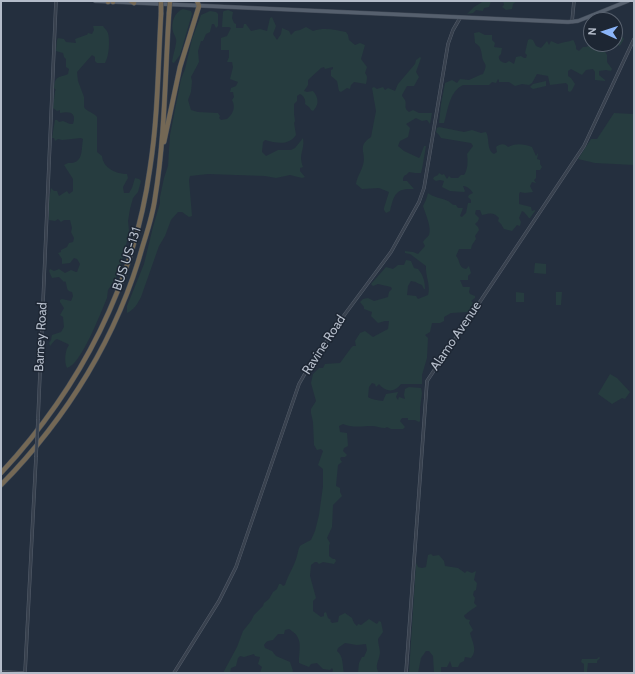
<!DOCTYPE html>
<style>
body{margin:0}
#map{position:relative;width:635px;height:674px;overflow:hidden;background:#242f3e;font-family:Cabin,sans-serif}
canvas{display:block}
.frame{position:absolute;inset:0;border:2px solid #b4bcc9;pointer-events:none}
.north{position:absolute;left:583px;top:12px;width:40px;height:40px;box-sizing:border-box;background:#1d2633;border:1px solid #59626f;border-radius:50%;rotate:273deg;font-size:11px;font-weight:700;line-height:16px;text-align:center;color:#b4bcc9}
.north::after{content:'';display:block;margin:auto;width:14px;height:18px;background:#8ab4f8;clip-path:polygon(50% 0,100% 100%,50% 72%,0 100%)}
</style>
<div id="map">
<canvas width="635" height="674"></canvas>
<div class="frame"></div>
<div class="north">N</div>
</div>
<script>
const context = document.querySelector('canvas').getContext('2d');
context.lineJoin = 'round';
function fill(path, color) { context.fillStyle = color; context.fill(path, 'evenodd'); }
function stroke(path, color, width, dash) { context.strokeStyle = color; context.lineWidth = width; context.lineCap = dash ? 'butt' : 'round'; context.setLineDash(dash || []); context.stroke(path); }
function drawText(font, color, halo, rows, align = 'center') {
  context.font = font + ' Cabin,sans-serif'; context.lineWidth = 3; context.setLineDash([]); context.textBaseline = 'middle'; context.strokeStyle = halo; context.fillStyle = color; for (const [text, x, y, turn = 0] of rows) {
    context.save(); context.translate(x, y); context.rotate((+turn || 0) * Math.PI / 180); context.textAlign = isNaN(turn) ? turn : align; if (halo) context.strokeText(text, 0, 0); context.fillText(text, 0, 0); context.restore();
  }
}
fill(new Path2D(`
 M484 1H491L489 7 484 8 483 11 476 10 473 13 467 14 474 7Z
 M503 1H517L513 4 512 9 506 10 502 7 504 5Z
 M183 9 191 11 192 14 180 55 174 63 172 62C173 55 175 50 176 43 177 39 175 37 174 34 170 25 174 12 183 9Z
 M228 10 233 12 232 18 234 23 236 24V28H243L244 24H246L251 31 260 29 267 31 270 18 272 17 276 26 273 34 277 40 281 34 282 28 289 31 291 35 295 31 300 30 306 27 313 31C325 27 335 30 346 32L348 35 349 40 355 45 360 43 365 45 361 59 367 67 365 73C368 76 367 80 366 84L354 82 351 85 350 89 347 88 341 92 339 91 337 81 331 76V70L333 69V67L325 69 324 67 321 68 308 80V85L304 91 307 92 313 91C319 98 319 105 313 111L311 110 309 107 305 104C306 100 304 96 300 94L297 96V101L294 104V114L295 121 294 123 296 135C289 146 276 143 265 140L263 142 262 152 266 156 278 150H291L295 148 303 138C305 151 298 153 303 167L300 168V171L305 177 302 178 290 175 276 178 265 176 208 174 190 176 189 180 192 216 189 217 182 212H178L171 220 165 236 159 246 141 297C138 303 134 310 127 313V306L144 264 153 227 160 203V197L164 178 168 166 170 135 181 79 185 69 192 39 201 15 210 11 216 12 218 14V26L216 28 214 24H212L210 32 206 34 203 41H201L198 51 199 62 191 77 192 81 191 92 188 100 191 110 198 112 218 113 220 116 219 118 221 120 227 119C233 114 236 107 232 100L234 97 233 92H230L231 88 236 86 238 82 230 79 233 67 232 62H227L229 57V50H221V38L227 36 231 28 229 27H222L223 12 224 11Z
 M93 26H103C104 28 107 30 108 33 110 41 109 56 105 63H97L95 61V57L92 55 77 72 78 81 84 97V107C87 112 93 112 97 117V152L102 156C103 168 116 174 127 174L128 178 123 187 124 193H129L132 188 135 178 139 179 141 181 138 192 133 198 130 209 128 221 129 231 128 237 120 268 115 280 108 290 107 298C101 312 81 365 67 368 64 362 65 350 69 345L68 344 57 339 55 340 50 346 49 343 51 340 52 335 61 332 64 327 63 317 60 315 64 308 60 302V300L62 299 71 301 73 296 72 292C65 291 68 286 65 281L64 282 59 277 52 278 49 271 50 269 54 271 59 269 65 273 71 270 76 272H77L80 264 77 259 74 258 70 263 62 264V259L58 253 61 252V250L67 247 69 243 73 242 74 238 71 232 72 228 70 220H64L61 222 58 219 55 221 49 220V200L51 188 54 191H57L59 196 67 191 69 194 73 191V179L64 165 68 163C84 164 81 150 83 139L81 138 62 140 58 139 55 141 54 138H52L55 120H57L59 122 63 121 70 124H73C77 112 69 111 60 113V110L57 111 53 108 55 91 56 90 54 88C55 75 59 78 68 74L69 69 66 67V59L64 57 63 53 56 51 57 40 58 38 64 39 66 42 76 43 75 39 86 35H87L88 33 92 34 94 30Z
 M479 32 485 35H492V40L495 43 494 47 502 48 501 54 499 56C498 60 502 63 506 63L509 61 514 64 516 57 521 56 524 58H526L527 55 525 53 528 40 530 39 533 40 536 46 541 48 547 41 549 45 551 41 558 44C563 42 568 42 573 40L574 41 576 46V49L579 51 583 47H586L592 44H615V38C619 37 621 34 624 39L620 46 615 44 613 46H609L607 50H604L607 55V62L612 69 611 71 606 70 599 71V75L605 80V81L595 80V72L593 69 586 70 582 75 571 69 568 71V76L571 78 575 84 572 90 570 92 568 91V85L566 83 550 85 548 76 537 74 532 83 529 85 522 84 515 86 509 82H499V80L498 79 496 83 492 82 489 85H463C449 92 448 110 444 123H439L441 104 445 83 452 80 457 83 460 79 469 80 480 75 483 74C489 62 483 65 482 56 481 50 481 46 475 43L474 33Z
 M420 57 421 58 416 72 419 77 414 86H407L402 95C402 97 404 98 405 100 407 105 403 108 409 112L413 110 419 113H432L430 124 427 120 422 121 416 118 406 124 410 128 408 137 400 141 398 146 404 151 419 158 420 157 424 146H426L422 169 421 173H415L409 172 406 175H405L403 178V181H407L414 189C395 188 394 195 390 211L386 213 384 210V208L389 192 379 188 362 189 356 184C357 177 361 172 363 165 367 152 356 147 371 137L376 111 372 88 374 87 377 89 383 87 385 90 388 88 395 91 398 84 415 64 416 60Z
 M546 81V86L533 89 530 87 533 84Z
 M614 113 634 114V165L595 163 578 159 591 139H597Z
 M439 127 464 132 472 130 481 133 486 132C490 139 486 149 494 154L497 152 496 147C500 144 504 143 508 147 517 143 523 144 532 147L536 156 538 153V154L537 159 540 160V164L542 167 540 170H536V178L534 180 536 183 532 182 530 186 533 192 525 193 520 192 519 194V204L531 207 532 211 535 210V211L530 218H529L524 212 522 211 519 218 521 222 520 226 517 225 512 231 504 229 501 224 498 221 499 218C494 212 490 213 482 215L480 210H476L475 214 479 218 478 221 475 224 478 227 479 230 475 236 476 239 472 245 471 249H459L456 256C460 259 458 268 466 269L469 266 471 273 468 276V280H460L463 287H470L469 292 470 294 475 296V298L471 301 473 303 468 312 451 313 444 317V321L440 323H432L430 332 425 335 428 338 427 358 422 375V384H401C395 393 385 392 379 384L376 387 375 384 372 383 369 387 368 397C372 400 378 400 383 401L386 394 398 392 396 397 398 400 399 397 405 399 404 395 405 389 409 387 421 388 422 393 420 408V421L419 422 415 420H408V418H402L400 421 405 427 403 429H391L387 427 385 428C380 428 376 426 372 426 363 426 352 428 343 424L339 426 340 432 347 433 348 446 344 448 343 451 347 455 345 457H341L340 459 342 462 338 465 336 486 340 488V492L342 496 333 505 332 527 327 538 330 543 329 546V556L333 559H335L336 561 334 564 323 562 319 564 317 562H315L311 565 310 576 316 598 313 601V611L321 617 324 616V613L326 612 328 618 331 620 330 621 332 623 338 622 339 616 345 613 352 618 354 623 357 626 358 624 361 625 369 619 377 624 379 621 381 622 383 632 378 639C378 644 380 649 380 653 379 661 374 666 379 673H358L359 663 362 657H364L367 650 366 644 357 645 345 643 338 648 337 651C344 657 342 665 344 673H332L333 670 332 668 330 670 323 669 317 663 311 664 309 667 299 663C299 647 304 638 289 629L285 630 284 634H278L273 640C269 641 267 640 264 645L265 648 272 651 276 656 290 662 293 671 292 673H260L262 667 258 664 260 657 255 656 254 654 244 657 240 656 238 658 236 666 231 668 230 673H223L237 647 243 631 251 621 254 615 263 606 264 603 269 599 273 592 277 589 279 584H281L283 586 285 585C288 575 294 567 297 556 298 553 298 549 300 546 301 545 309 541 311 540L315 531 319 515 323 486V469L318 465 323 451 321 449 317 450 314 445 313 422 311 413V409L316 401 311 383 313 374 319 368H323L325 364 340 363 351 348 353 346H356L355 341 360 333 365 331 373 337 388 329 389 321H385L378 323 371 316 372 312 364 309V307L360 302 363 299 368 298 374 301 388 297 389 292 392 289 391 287 378 284 373 286 371 284 386 267 393 269 398 265H404L406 260 411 261 414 268 418 269C423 275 425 281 425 289H424L422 285 417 283 416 282 411 281 408 286 407 295 416 296 418 299 428 295C431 285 425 276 426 266L410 254 405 253V251L413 252 418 254 425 246 423 242C424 239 428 237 429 235 432 227 425 213 423 206L426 200 428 193C432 197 442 198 448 201 452 203 451 205 456 205L458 208H463L460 216 462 217 466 213 468 203H471V200L468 197 469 195 473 193C471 190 468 186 463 186L465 191 464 192 450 191 442 187 444 181 440 180 436 181 433 179 434 177 438 175 439 173 442 175 444 174 447 179 449 176 451 178H458L461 175H464C468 170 468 160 467 154L473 146 471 143 441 138 439 135 436 132 437 128Z
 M535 263 546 264V274L534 273Z
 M516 292 524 293V302H516Z
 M556 292H562L561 305H556Z
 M610 374 617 378 630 392 625 399 622 398 612 404 598 394Z
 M431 554 433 556 439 555 444 561 445 566 458 568 465 573 467 571 472 573 476 571 474 580 477 583 476 590 474 591 473 595 475 598 474 603 477 606C474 608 465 614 464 616L466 619 470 620 469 623 473 630 470 633C472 642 478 650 471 658L465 657 464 661 460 663 458 667H452L450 661 447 667H441V673H434L433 656 429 651H426L421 658 418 673H409L416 563 418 567 422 568 426 567 428 555Z
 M599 657 600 658 597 661V663H588L587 672H584V664L581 662 582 659H597Z`), '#263c3f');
const minor = new Path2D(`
 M572 22 574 1
 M38 419 56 1
 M1 672 25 673
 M25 673 36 457
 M174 673 219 601 236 567 299 384 307 370 345 314 391 252 419 202 424 188 448 44 453 30 460 18
 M406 673 427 381 584 146 634 39`);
const major = new Path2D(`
 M95 1 568 22 578 21 628 1`);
const highway = new Path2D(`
 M131 1 134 3
 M108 2V1
 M113 2V1
 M164 142 180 67 199 6 197 1
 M1 473C81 387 134 284 150 168 158 117 158 65 161 14
 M1 485C67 418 118 336 143 245 148 229 153 214 155 198 165 137 165 75 169 13`);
stroke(minor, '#565f6c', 3.5);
stroke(major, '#414a57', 4.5);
stroke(highway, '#434c59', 5.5);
stroke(minor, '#38414e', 2.5);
stroke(major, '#56606e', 3.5);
stroke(highway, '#746855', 4.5);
const minorBridge = new Path2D(`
 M36 457 38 419`);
const highwayBridge = new Path2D(`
 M169 13 170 1
 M161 14V1`);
stroke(minorBridge, '#565f6c', 3.5, []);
stroke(highwayBridge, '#434c59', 5.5, []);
stroke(minorBridge, '#38414e', 2.5);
stroke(highwayBridge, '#746855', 4.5);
drawText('13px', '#b4bcc9', '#1d2633', [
 ["BUS US-131",127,259,-72],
 ["Alamo Avenue",456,336,-56],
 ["Barney Road",41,337,-87],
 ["Ravine Road",324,345,-57]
]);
</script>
